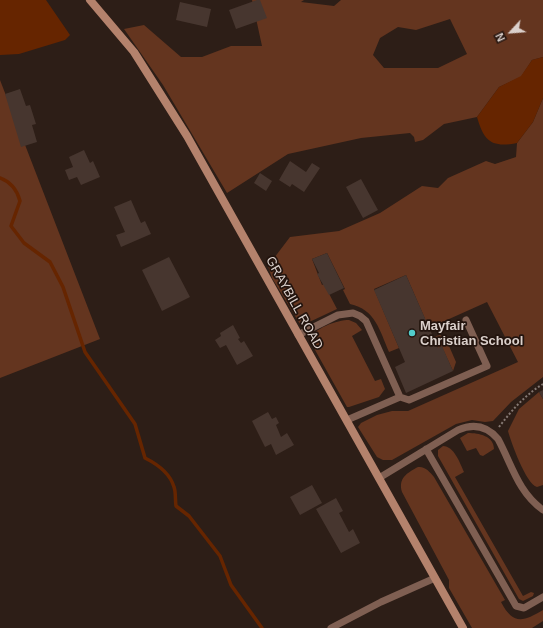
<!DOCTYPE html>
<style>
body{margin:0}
#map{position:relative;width:543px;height:628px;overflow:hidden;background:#2d1e17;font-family:Arial,sans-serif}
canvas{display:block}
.north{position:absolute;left:491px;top:12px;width:40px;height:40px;-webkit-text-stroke:3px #23140e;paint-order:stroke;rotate:244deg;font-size:11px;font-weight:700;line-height:16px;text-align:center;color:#dbd0cb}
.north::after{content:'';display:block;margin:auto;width:14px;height:18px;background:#dbd0cb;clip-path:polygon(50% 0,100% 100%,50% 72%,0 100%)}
</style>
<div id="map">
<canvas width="543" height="628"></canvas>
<div class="north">N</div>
</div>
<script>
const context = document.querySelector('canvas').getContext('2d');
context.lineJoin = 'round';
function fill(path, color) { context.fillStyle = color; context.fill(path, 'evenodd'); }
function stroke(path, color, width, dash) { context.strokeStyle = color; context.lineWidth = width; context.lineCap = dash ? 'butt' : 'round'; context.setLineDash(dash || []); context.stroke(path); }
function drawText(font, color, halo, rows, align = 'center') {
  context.font = font + ' Arial,sans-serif'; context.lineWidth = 3.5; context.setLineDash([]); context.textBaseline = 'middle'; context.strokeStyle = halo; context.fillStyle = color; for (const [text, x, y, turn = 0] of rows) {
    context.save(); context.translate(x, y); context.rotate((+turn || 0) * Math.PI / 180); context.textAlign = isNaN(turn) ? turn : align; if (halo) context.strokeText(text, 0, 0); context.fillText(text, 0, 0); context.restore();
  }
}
fill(new Path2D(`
 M252 0H304L301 2 334 6 341 0H543V57L532 60 521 77 499 87 477 117 444 124 423 140 415 142 414 137 410 133 361 138 288 154 227 193 163 85 124 29 144 25 181 57H202L231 46H262ZM450 19 467 54 438 68H384L373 55 380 38 398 27 416 30Z
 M0 80 100 339 0 378Z
 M543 98V377L511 402 493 421 485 422 472 420 456 424 392 460H383L377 457 358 427 361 423 377 415 392 411H408L518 362 487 302 429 328 406 275 374 289 399 348 389 352C380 331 375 309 350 304L343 290 345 289 327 253 312 259 322 285 324 284 337 309 305 324H300L272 278 268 266 290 237 339 231 380 213 422 186 438 188 448 178 486 161 495 164 516 157 517 143 533 122Z
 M349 320 356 323 362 330 352 336 375 381 381 379 385 389 379 397 349 407H347L310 341C312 328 338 320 349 320Z
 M440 335 446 339 456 362 453 371 442 347 438 348 433 337Z
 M539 392 543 399V485L537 487C526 484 511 442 508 431L519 409Z
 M468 433C479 433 494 436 494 449L483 456 480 455 476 448 467 451 460 438Z
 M443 446C454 446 460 463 464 472L455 477 523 596 531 592 534 593 533 596 523 601 519 599 438 456V450Z
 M418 467C425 466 430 472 434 477L505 600 501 602C513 625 523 622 543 610V621L532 628H472L449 588V580L402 492C398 478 407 473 418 467Z`), '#64351f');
fill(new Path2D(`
 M0 0H46L70 35 65 40 19 54 0 55Z
 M543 57V98L533 122 517 143C491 148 484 141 477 117L499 87 521 76 532 60Z`), '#662500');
stroke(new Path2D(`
 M0 178C11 182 17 190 20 201L11 226 24 243 50 262 63 287 85 352 135 424 145 458C157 464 170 473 174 487 176 492 175 500 176 506L189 516 220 556 231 585 262 628`), '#662500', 3.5);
fill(new Path2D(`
 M257 0H260L267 18 236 29 229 10Z
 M180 2 211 9 207 27 176 20Z
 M20 89 26 106 30 105 36 124 32 125 37 142 21 147 5 94Z
 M84 150 90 163 93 161 100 177 81 185 77 177 69 180 65 170 73 167 69 157Z
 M290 161 306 172 312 163 320 168 304 192 292 184 290 187 279 180Z
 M260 173 272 181 266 191 254 183Z
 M361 179 378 210 363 218 346 187Z
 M131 200 141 223 145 221 151 234 121 247 116 235 125 232 114 207Z
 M327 253 344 288 329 295 317 274 319 273 312 259Z
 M169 257 190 297 162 311 142 270Z
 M406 275 438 348 442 346 453 371 406 393 395 367 405 362 374 290Z
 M233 325 240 338 238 339 241 343 244 341 253 356 237 365 226 345 220 348 215 340 221 336 220 333Z
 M543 390V399L539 392Z
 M268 412 272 419 276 417 279 423 276 425 281 437 287 433 294 445 276 455 271 444 265 447 252 421Z
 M312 485 322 503 300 515 290 497Z
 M336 498 343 511 339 513 349 532 353 529 360 543 341 553 316 509Z`), '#47362f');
stroke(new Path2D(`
 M499 427C512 410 525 395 543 384`), '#867973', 2, [2, 2]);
stroke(new Path2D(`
 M298 335 338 315 353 313 360 316 366 321 400 397 347 420
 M400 397 409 400 487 366 466 320
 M426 449 516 606 524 608 543 597
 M379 478 458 430C474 423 487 426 498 439 512 465 518 492 543 510
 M331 628 381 602 435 578`), '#7f5f52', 7);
stroke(new Path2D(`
 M90 0 134 52 187 136 463 628`), '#b4826c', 8);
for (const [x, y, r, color] of [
 [412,333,4,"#52cdcc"]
]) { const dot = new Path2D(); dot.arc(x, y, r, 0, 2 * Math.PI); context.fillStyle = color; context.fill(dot); stroke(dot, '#23140e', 1.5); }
drawText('13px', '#dbd0cb', '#23140e', [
 ["GRAYBILL ROAD",294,303,61]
]);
drawText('bold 13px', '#dbd0cb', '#23140e', [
 ["Mayfair",420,326],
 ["Christian School",420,341]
], 'left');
</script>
